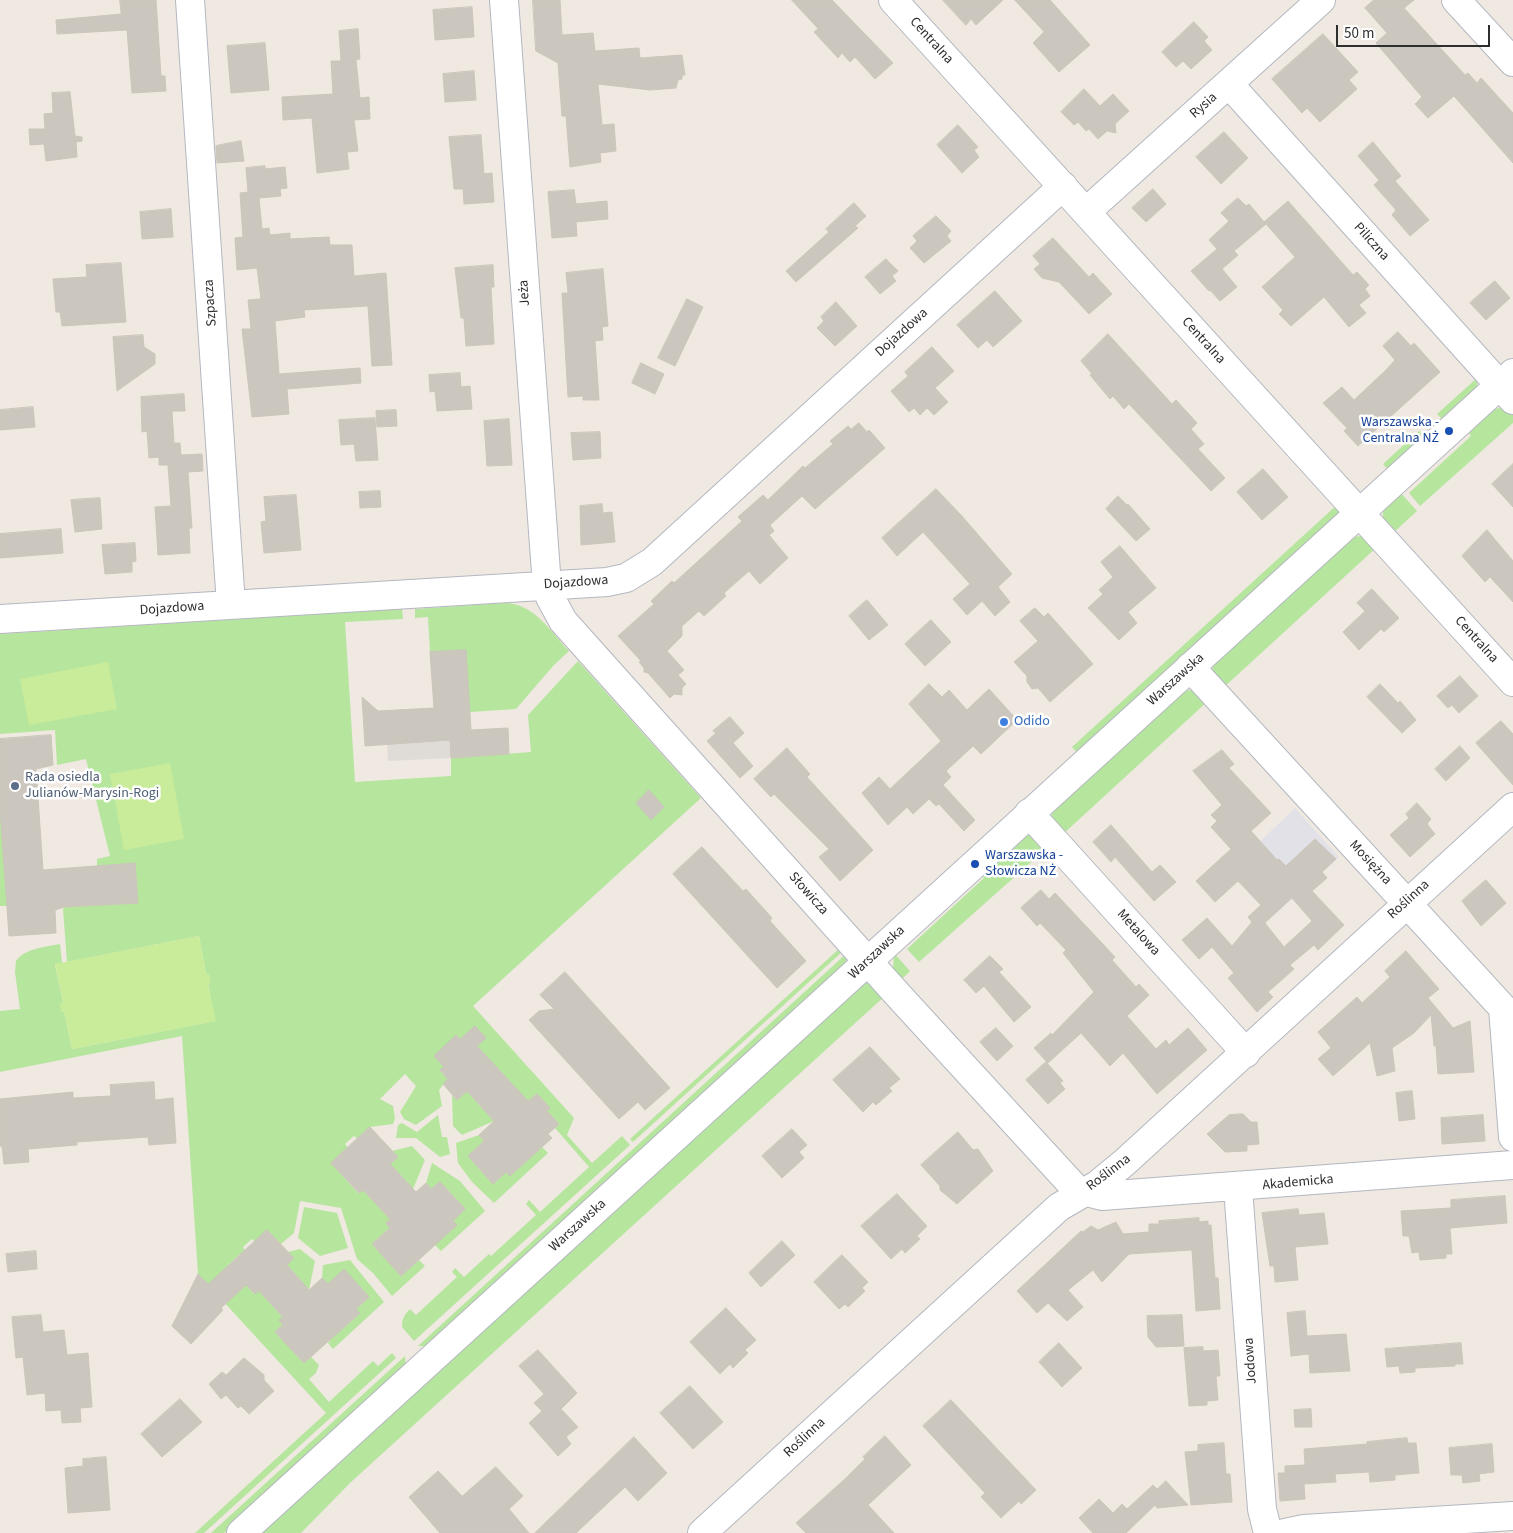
<!DOCTYPE html>
<meta charset="utf-8">
<style>
body{margin:0}
#map{position:relative;width:1513px;height:1533px;overflow:hidden;background:#efe9e1;font-family:"Source Sans 3",sans-serif}
canvas{display:block}
.scale{position:absolute;left:1336px;top:25px;width:154px;height:22px;box-sizing:border-box;border:2px solid #2e2e2e;border-top:0;padding-left:6px;font-size:15px;line-height:18px;white-space:nowrap;color:#2e2e2e;-webkit-text-stroke:4px #fff;paint-order:stroke}
</style>
<div id="map">
<canvas width="1513" height="1533"></canvas>
<div class="scale">50 m</div>
</div>
<script>
const context = document.querySelector('canvas').getContext('2d');
context.lineJoin = 'round';
function fill(path, color) { context.fillStyle = color; context.fill(path, 'evenodd'); }
function stroke(path, color, width, dash) { context.strokeStyle = color; context.lineWidth = width; context.lineCap = dash ? 'butt' : 'round'; context.setLineDash(dash || []); context.stroke(path); }
function drawText(font, color, halo, rows, align = 'center') {
  context.font = font + ' "Source Sans 3",sans-serif'; context.lineWidth = 5; context.setLineDash([]); context.textBaseline = 'middle'; context.strokeStyle = halo; context.fillStyle = color; for (const [text, x, y, turn = 0] of rows) {
    context.save(); context.translate(x, y); context.rotate((+turn || 0) * Math.PI / 180); context.textAlign = isNaN(turn) ? turn : align; if (halo) context.strokeText(text, 0, 0); context.fillText(text, 0, 0); context.restore();
  }
}
fill(new Path2D(`
 M1295 808 1339 857 1272 917 1229 871Z`), '#e3e1e8');
fill(new Path2D(`
 M1477 378V387L1444 421 1437 414Z
 M1501 408 1513 414V423L1420 506 1409 493 1471 436 1467 430 1491 409Z
 M1419 431 1425 438 1389 471 1383 464Z
 M1399 491 1417 511 1392 534C1376 513 1383 508 1399 491Z
 M1338 504V515L1078 754 1072 747Z
 M1363 536 1377 547 1222 689 1212 671 1214 662 1353 537Z
 M504 603C534 603 550 631 569 651L554 665 516 709 470 712 430 652 428 617 415 618V609Z
 M402 609 403 619 345 622 355 782 451 776V758L531 752 528 715 578 661 701 798 473 1006 574 1118 567 1135 592 1163 622 1136 630 1145 414 1341 402 1327C402 1319 404 1315 410 1309L416 1315 457 1277 452 1272 455 1268 464 1277 489 1254 491 1256 536 1215 526 1204 529 1200 540 1212 589 1167 555 1128 559 1124 547 1111 550 1108 537 1094 512 1116 523 1096 477 1046 440 1070 448 1079 439 1090 442 1106 416 1125 404 1119 400 1112 416 1086 405 1074 380 1099 393 1106 395 1118 393 1124 370 1127 358 1139 354 1136 345 1144 348 1148 331 1163 358 1193 363 1190 390 1219 386 1224 407 1212 372 1244 379 1252 383 1249 393 1261 390 1264 401 1276 419 1260 425 1266 392 1296 373 1273 357 1259 341 1208 300 1201 294 1233 281 1244 267 1230 255 1242 252 1239 243 1247 245 1250 228 1265 254 1294 259 1291 283 1317 280 1321 293 1310 296 1313 275 1332 304 1363 311 1357 319 1365 316 1373 309 1379 329 1402 373 1361 378 1366 392 1353 396 1358 204 1533H195L326 1413 198 1274 182 1036 0 1072V1011L20 1009 15 972 16 961C25 948 46 947 60 944L62 963 55 965 63 1002 62 1012 64 1011 72 1049 215 1021 208 983H211L206 974 199 936 67 962 63 909 64 907 138 903 135 864 97 866V859L110 856 86 759 57 765 55 730 0 734V634Z
 M1192 690 1208 701 1062 835 1051 821 1052 810 1183 691Z
 M0 809 7 906H0Z
 M1029 835 1035 836 1047 848 919 962 907 949 984 878 980 873 1024 836Z
 M840 948 843 951 633 1142 630 1139Z
 M847 953 845 966 428 1346H418Z
 M894 953 910 971 899 982 893 970Z
 M864 983H870L886 995 350 1483 301 1533H258Z
 M467 1091 494 1121 462 1135 453 1126 452 1095 457 1100Z
 M438 1115 442 1137H447L450 1154 440 1157 416 1138H396L398 1125 402 1123 417 1132Z
 M479 1135 484 1141 468 1156 493 1184 506 1172 510 1176 542 1147 548 1153 494 1203 472 1182 458 1163 456 1143Z
 M412 1146 425 1160 413 1189 390 1164 398 1157 392 1151Z
 M432 1163 460 1181 485 1211 441 1251 431 1241 465 1209 440 1182 431 1189 426 1183Z
 M304 1207 337 1213 348 1248 320 1256 298 1238Z
 M300 1249 315 1261 309 1290 287 1265 294 1258 288 1252Z
 M350 1260 384 1302 333 1349 328 1343 333 1337 330 1333 338 1325 342 1329 359 1314 356 1309 369 1297 344 1270 328 1284 322 1278 323 1265Z
 M405 1356 406 1367 224 1533H211Z`), '#b6e59e');
fill(new Path2D(`
 M108 662 117 709 29 725 20 679Z
 M170 763 184 839 124 850 110 774Z
 M199 936 206 974H209L211 983 208 984 216 1021 72 1049 64 1011 61 1012 60 1003 63 1002 55 964Z`), '#c9ec9a');
fill(new Path2D(`
 M450 740 451 758 388 761 387 744Z`), '#dfdcd8');
const building = new Path2D(`
 M120 0H156L161 76H165L166 91 132 93 127 30 57 34 56 20 121 14Z
 M533 0H560L562 35 593 33 595 51 639 48 640 58 682 55 685 75H682V79L678 80 676 88 650 90 598 84 602 125 614 124 616 151 600 153 601 162 570 167 566 116H562L558 63 536 51Z
 M792 0H832L893 63 875 79 855 57 850 62 842 53 838 58 814 32 818 29Z
 M943 0H1003L976 25 971 19 966 25Z
 M1015 0H1050L1090 45 1059 72 1033 43 1044 32Z
 M1374 0H1414L1404 8 1465 75 1468 73 1477 83 1481 78 1513 113V163L1454 96 1428 118 1415 104 1422 97 1376 43 1387 33 1365 8Z
 M472 7 474 37 435 40 433 10Z
 M1194 22 1208 37 1204 41 1212 50 1191 69 1183 61 1176 67 1162 52Z
 M358 29 360 59 352 60H356L360 98 369 97 370 119 354 120 358 151 347 152 349 169 317 173 312 118 283 120 282 97 333 94 331 61H341L339 31Z
 M1323 34 1358 72 1349 80 1357 89 1320 122 1307 108 1302 113 1272 79Z
 M265 43 269 90 231 93 227 46Z
 M474 71 476 100 445 102 443 74Z
 M1084 89 1100 106 1113 94 1129 111 1115 124 1116 133 1107 131 1098 139 1089 129 1086 131 1078 122 1074 125 1061 112Z
 M70 92 75 136 82 137V141L76 142 77 157 46 161 44 144 30 145 29 129H45L44 114 53 113 52 93Z
 M958 125 978 147 974 150 979 157 962 173 937 145Z
 M1224 132 1248 158 1221 184 1196 157Z
 M481 135 484 174 492 173 494 202 464 204 463 189H454L449 137Z
 M241 141 244 161 217 163 216 146Z
 M1373 142 1401 176 1395 181 1429 220 1410 236 1392 215 1396 210 1374 185 1379 180 1358 156Z
 M265 166V169L285 167 287 188 280 189 281 196 259 198 262 229 269 228 270 235 290 233V239L329 237 330 245H352L354 276 386 273 392 365 372 366 368 306 304 310 305 317 275 321 279 374 360 368 361 383 287 389 289 414 252 417 242 329H251L248 300 261 299 257 268 237 270 235 238 243 237 240 193 248 192 246 168Z
 M1153 189 1166 204 1146 222 1132 208Z
 M574 190 576 204 607 201 608 219 576 222 577 236 552 238 548 192Z
 M1238 198 1246 206 1249 204 1264 222 1288 201 1353 275 1357 272 1369 285 1365 289 1370 296 1359 305 1366 313 1349 327 1324 297 1291 326 1279 314 1283 310 1262 287 1295 257 1266 224 1234 251 1238 255 1222 269 1237 287 1220 301 1210 290 1209 291 1191 271 1217 249 1209 240 1229 221 1221 213Z
 M854 203 866 216 855 226 858 228 796 282 786 271 829 232 826 229Z
 M171 209 173 237 142 239 140 212Z
 M936 216 951 231 947 236 951 241 924 263 910 248 917 241 913 236Z
 M1053 238 1089 277 1093 273 1112 294 1089 314 1059 282 1042 278 1034 269 1040 264 1033 256Z
 M886 259 898 271 892 276 896 281 880 294 865 277Z
 M121 263 126 322 62 326 60 312H56L53 279 87 277 86 265Z
 M493 265 494 287H491L494 344 466 346 464 318H461L455 268Z
 M603 269 608 326 602 327 603 340 595 341 599 400H583V396L568 397 562 293H568L566 273Z
 M1495 281 1510 298 1486 320 1470 303Z
 M995 291 1022 321 993 347 987 340 978 348 957 325Z
 M687 299 703 307 675 366 658 358Z
 M836 302 857 326 835 346 817 328 824 321 821 317Z
 M1398 332 1411 346 1414 343 1440 372 1358 446 1344 431 1347 428 1323 403 1342 387 1354 400 1386 370 1395 360 1383 346Z
 M1108 334 1172 404 1176 400 1197 423 1191 429 1204 444 1198 449 1225 478 1211 491 1129 404 1124 409 1113 396 1110 399 1090 375 1092 374 1081 361Z
 M143 335 144 347 155 354V364L117 391 113 337Z
 M932 347 954 371 935 388 948 402 934 415 927 408 920 415 914 408 909 412 891 391 908 376 905 372Z
 M641 363 664 374 655 394 632 383Z
 M460 373 461 387 470 386 472 409 437 411 435 391 430 392 429 375Z
 M184 394 185 411H172L174 443H180L181 455 202 454 203 471 188 472 192 528H189L190 553 158 555 155 507 171 506 168 465H159V457L149 458 147 431 142 432 141 397Z
 M33 407 35 427 0 430V410Z
 M396 410 397 426 377 427 376 411Z
 M375 418 378 460 356 461 354 444 341 445 339 420Z
 M509 419 512 465 487 466 484 421Z
 M859 423 867 432 869 430 885 448 815 509 802 496 770 525 774 531 769 535 788 558 760 584 749 571 724 593 726 596 704 616 699 611 682 626V636L667 651 684 670 678 675 686 684 682 688V695L674 694 670 698 648 673 644 672V668L639 662 641 661 618 636 654 604 651 601 672 581 674 583 742 521 738 517 763 495 768 500 803 466 805 468 833 444 830 441 848 426 851 429Z
 M600 432 601 458 573 460 571 433Z
 M1513 464V507L1492 484Z
 M1263 469 1288 497 1262 520 1237 492Z
 M936 489 961 515 1012 574 998 587 1010 602 995 616 982 601 967 615 953 599 970 584 923 532 897 556 882 538Z
 M380 491 381 507 360 508 359 492Z
 M296 495 301 550 264 553 261 522 266 521 264 497Z
 M1118 496 1127 505 1128 504 1150 529 1136 541 1106 509Z
 M100 498 102 529 75 532 71 500Z
 M602 504 603 513 612 512 615 542 581 545 580 506Z
 M61 529 63 553 0 558V534Z
 M1487 530 1513 561V602L1490 577 1485 582 1462 556Z
 M135 543 136 561 132 562V572L105 574 102 545Z
 M1120 546 1156 588 1128 612 1137 623 1119 640 1088 608 1103 594 1099 590 1113 577 1101 562Z
 M1372 589 1399 618 1384 632 1381 629 1359 650 1343 632 1365 611 1357 603Z
 M867 600 888 625 869 640 849 616Z
 M1035 608 1044 617 1048 613 1093 664 1050 702 1038 688 1032 689 1027 682V676L1014 662 1038 641 1020 621Z
 M931 620 951 642 925 666 905 644Z
 M466 650 471 730 508 728 509 754 451 758 450 740 365 746 362 697 378 711 434 708 430 652Z
 M1460 676 1478 696 1459 713 1452 705 1448 708 1437 696Z
 M929 684 942 697 949 690 967 710 989 689 1017 720 981 754 973 746 946 771 951 777 943 785 975 820 964 831 939 804 936 806 929 799 913 814 907 807 888 825 862 793 879 777 890 789 941 741 909 704Z
 M1380 684 1398 703 1400 701 1416 720 1402 733 1367 697Z
 M730 717 744 733 733 743 753 766 740 778 707 741 716 733 713 731Z
 M1501 721 1513 734V785L1476 743Z
 M51 735 53 765 36 769 43 870 135 863 138 903 64 907 55 910 56 933 9 936 0 809V739Z
 M1460 746 1470 758 1446 781 1435 769Z
 M787 748 810 774 807 777 873 850 840 881 819 857 829 849 774 794 771 797 754 779Z
 M1222 750 1234 764 1229 768 1271 813 1251 831 1277 860 1279 859 1286 866 1315 839 1336 859 1322 872 1327 878 1312 891 1344 925 1318 950 1314 945 1290 965 1294 969 1268 992 1273 997 1257 1012 1228 978 1234 973 1212 947 1199 959 1182 940 1207 918 1232 946 1252 922 1248 917 1261 905 1238 881 1215 902 1196 881 1231 849 1211 827 1217 821 1211 815 1222 805 1193 771ZM1292 898 1312 921 1284 947 1265 923Z
 M649 790 664 807 651 820 636 803Z
 M1417 803 1431 819 1427 824 1435 834 1410 857 1390 835 1409 818 1406 814Z
 M1111 825 1152 872 1160 865 1176 882 1154 901 1115 857 1111 862 1093 842Z
 M702 847 743 891 746 889 772 918 770 921 806 961 777 988 673 874Z
 M1486 880 1506 903 1481 926 1462 901Z
 M1041 890 1049 899 1055 893 1115 957 1112 960 1136 987 1139 984 1149 995 1127 1016 1156 1049 1166 1040 1169 1045 1188 1028 1207 1050 1157 1094 1123 1053 1110 1066 1081 1033 1048 1063 1034 1048 1051 1033 1052 1035 1094 992 1063 953 1066 950 1040 923 1037 926 1021 908Z
 M1406 951 1439 989 1428 998 1453 1028 1470 1021 1474 1072 1438 1074 1436 1046H1434L1431 1015 1414 1033 1392 1048 1395 1071 1377 1076 1370 1043 1333 1076 1318 1059 1331 1048 1318 1032 1357 997 1362 1003 1390 977 1385 971Z
 M990 956 1003 969 999 972 1031 1007 1014 1022 984 986 976 993 964 980Z
 M565 972 670 1088 645 1110 638 1102 619 1119 529 1020 539 1011 554 1009 540 995Z
 M475 1026 486 1038 477 1046 528 1101 537 1094 550 1108 547 1111 559 1124 548 1134 552 1138 510 1176 506 1172 493 1184 468 1156 484 1141 479 1135 494 1121 467 1091 457 1100 443 1084 448 1079 440 1070 444 1067 434 1056 456 1035 460 1039Z
 M996 1028 1013 1046 997 1061 980 1042Z
 M870 1047 900 1079 889 1088 892 1091 876 1105 873 1102 863 1112 833 1080Z
 M1046 1062 1063 1081 1060 1083 1065 1089 1048 1104 1026 1080Z
 M154 1082 155 1100 173 1098 176 1143 149 1145 148 1137 77 1142V1145L28 1149 29 1162 4 1164 2 1146H0V1099L73 1092V1098L111 1096 110 1085Z
 M1412 1091 1415 1119 1399 1121 1396 1093Z
 M1243 1114 1251 1122H1257L1259 1144 1247 1145V1151L1225 1152 1207 1134 1229 1115Z
 M1483 1115 1485 1141 1442 1144 1441 1118Z
 M370 1127 398 1157 390 1164 416 1192 426 1183 431 1189 440 1182 465 1209 453 1221 457 1225 401 1276 372 1244 390 1228 386 1223 390 1219 363 1190 359 1193 331 1163Z
 M792 1129 807 1145 799 1152 804 1158 782 1178 762 1156Z
 M958 1132 973 1150 978 1149 993 1171 957 1204 940 1190V1186L921 1165Z
 M897 1194 927 1226 917 1236 920 1239 905 1253 902 1249 891 1259 861 1226Z
 M1505 1196 1507 1223 1450 1228 1452 1254H1446V1258L1420 1260 1419 1252 1412 1253 1409 1236H1403L1401 1211 1451 1208V1200Z
 M1298 1209 1299 1215 1324 1213 1328 1244 1295 1247 1298 1280 1275 1282 1274 1266H1270L1262 1213Z
 M1199 1218V1222L1208 1221V1225H1211L1215 1278H1218L1220 1309 1196 1311 1192 1250 1129 1254 1102 1282 1093 1270 1068 1290 1083 1307 1067 1321 1048 1303 1037 1313 1017 1291 1081 1231 1083 1232 1091 1226 1098 1230 1116 1222 1123 1234 1149 1232V1224H1159V1221Z
 M267 1230 294 1258 287 1265 309 1290 322 1278 328 1284 344 1269 369 1297 356 1309 360 1313 304 1363 275 1332 283 1325 279 1320 283 1317 259 1291 255 1294 246 1285 221 1308 223 1310 191 1344 172 1326 198 1274 208 1284Z
 M782 1241 795 1255 761 1287 749 1273Z
 M36 1251 37 1269 8 1272 6 1254Z
 M842 1255 868 1282 862 1288 865 1291 848 1307 845 1304 839 1309 814 1282Z
 M726 1308 756 1340 745 1350 748 1353 733 1368 730 1364 720 1374 690 1342Z
 M1305 1311 1307 1336 1346 1334 1350 1371 1310 1373 1309 1354 1291 1356 1287 1313Z
 M41 1315 43 1332 64 1330 67 1355 88 1353 92 1407 80 1408 81 1422 62 1423 61 1410 46 1411 45 1393 27 1395 23 1357 16 1358 12 1317Z
 M1182 1315 1184 1346 1156 1347 1148 1337 1147 1316Z
 M1059 1343 1082 1368 1062 1387 1039 1362Z
 M1461 1343 1463 1364H1455V1366L1415 1368V1372L1400 1373 1399 1366 1387 1367 1385 1349Z
 M1203 1347V1351L1218 1350 1220 1376H1216L1218 1400 1207 1401V1405L1189 1406 1184 1348Z
 M538 1350 577 1393 561 1409 578 1427 566 1437 571 1444 558 1456 529 1423 542 1411 534 1403 544 1394 519 1366Z
 M244 1358 264 1375V1380L274 1391 249 1414 241 1406 238 1408 226 1395 221 1399 209 1384 222 1372 226 1375Z
 M690 1386 723 1422 693 1449 660 1413Z
 M180 1399 202 1422 162 1457 141 1434Z
 M951 1400 1036 1490 1021 1504 1019 1501 1001 1518 981 1497 985 1493 923 1426Z
 M1311 1409 1312 1427H1295L1294 1410Z
 M885 1436 911 1465 868 1505 894 1533H806L796 1523 846 1478 865 1459 863 1457Z
 M634 1437 667 1473 638 1501 625 1487 576 1533H535Z
 M1407 1438 1408 1443H1416L1419 1473 1395 1475V1480L1370 1482 1369 1472 1335 1474 1336 1482 1304 1484 1305 1499 1280 1501 1278 1473H1285V1466L1305 1465 1304 1449 1367 1444V1442Z
 M1224 1443 1226 1474H1230L1232 1502 1191 1505 1185 1452 1198 1451V1445Z
 M1492 1444 1494 1472 1479 1474 1480 1481 1463 1483 1462 1475H1451L1449 1448Z
 M106 1457 110 1510 68 1513 65 1468 83 1466V1459Z
 M496 1467 523 1496 509 1509 529 1533H440L409 1497 438 1471 462 1496Z
 M1166 1481 1188 1505 1157 1508 1155 1505 1126 1533H1093L1079 1518 1099 1499 1113 1513 1122 1504 1127 1509 1153 1485 1157 1489Z`);
fill(building, '#cbc7bf');
stroke(building, '#cbc5ba', 1);
const minor = new Path2D(`
 M190 0 231 605
 M504 0 547 586 550 597 563 621 898 995 1076 1189 1102 1196 1513 1165
 M893 0 1513 682
 M1456 0 1513 62
 M1229 84 1513 400
 M1086 212 1321 0
 M0 619 607 582 626 578 652 562 1063 186
 M1190 667 1503 1008 1513 1137
 M1029 813 1246 1053
 M1238 1188 1262 1509 1268 1533
 M241 1533 1513 373
 M702 1533 1059 1207 1097 1185 1125 1162 1513 807
 M1285 1533 1304 1529 1513 1516`);
stroke(minor, '#b4b7c1', 30);
stroke(minor, '#fff', 28);
for (const [x, y, r, color] of [
 [1449,431,5,"#1a4fb4"],
 [1004,722,5,"#3f7fe0"],
 [15,786,5,"#5c6f8a"],
 [975,864,5,"#1a4fb4"]
]) { const dot = new Path2D(); dot.arc(x, y, r, 0, 2 * Math.PI); context.fillStyle = color; context.fill(dot); stroke(dot, '#fff', 2); }
drawText('14px', '#2e2e2e', '#fff', [
 ["Centralna",931,41,48],
 ["Rysia",1204,106,-42],
 ["Piliczna",1371,242,48],
 ["Jeża",525,293,-94],
 ["Szpacza",211,303,-94],
 ["Dojazdowa",902,333,-42],
 ["Centralna",1203,341,48],
 ["Dojazdowa",576,583,-4],
 ["Dojazdowa",172,609,-4],
 ["Centralna",1476,640,48],
 ["Warszawska",1176,680,-42],
 ["Mosiężna",1370,863,47],
 ["Słowicza",808,894,48],
 ["Roślinna",1409,900,-42],
 ["Metalowa",1138,933,48],
 ["Warszawska",877,953,-43],
 ["Roślinna",1109,1173,-37],
 ["Akademicka",1298,1183,-5],
 ["Warszawska",578,1226,-42],
 ["Jodowa",1251,1361,-94],
 ["Roślinna",805,1438,-43]
]);
drawText('14px', '#164399', '#fff', [
 ["Warszawska -",1439,423],
 ["Centralna NŻ",1439,439],
 ["Warszawska -",985,856,"left"],
 ["Słowicza NŻ",985,872,"left"]
], 'right');
drawText('14px', '#366cbe', '#fff', [
 ["Odido",1014,722]
], 'left');
drawText('14px', '#4e5e75', '#fff', [
 ["Rada osiedla",25,778],
 ["Julianów-Marysin-Rogi",25,794]
], 'left');
</script>
